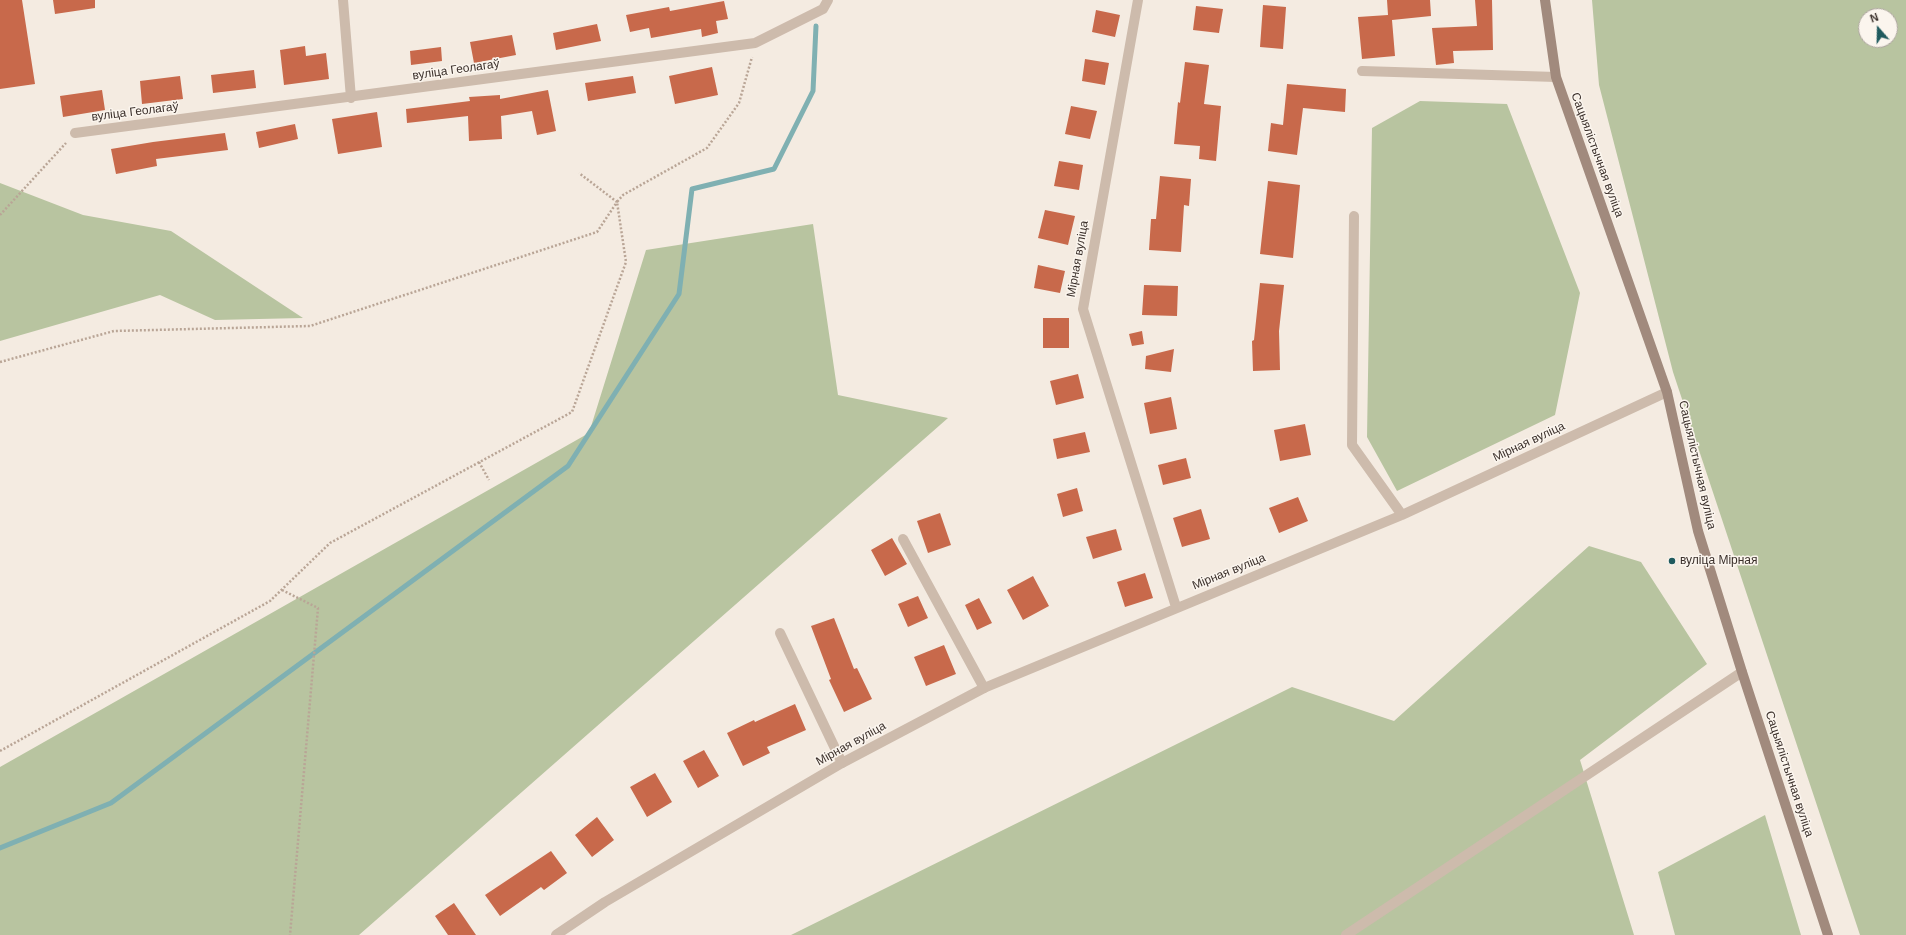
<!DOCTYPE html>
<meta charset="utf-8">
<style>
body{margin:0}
#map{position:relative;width:1906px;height:935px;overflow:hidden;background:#f4ebe1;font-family:Arial,sans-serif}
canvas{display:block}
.north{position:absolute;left:1858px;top:8px;width:40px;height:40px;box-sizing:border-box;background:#fbf5ee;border:1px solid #aea6a0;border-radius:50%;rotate:340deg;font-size:11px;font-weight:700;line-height:16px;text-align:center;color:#3b302b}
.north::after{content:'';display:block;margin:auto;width:14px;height:18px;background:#1f5a5e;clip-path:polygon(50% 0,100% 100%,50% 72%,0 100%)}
</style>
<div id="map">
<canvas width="1906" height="935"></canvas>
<div class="north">N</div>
</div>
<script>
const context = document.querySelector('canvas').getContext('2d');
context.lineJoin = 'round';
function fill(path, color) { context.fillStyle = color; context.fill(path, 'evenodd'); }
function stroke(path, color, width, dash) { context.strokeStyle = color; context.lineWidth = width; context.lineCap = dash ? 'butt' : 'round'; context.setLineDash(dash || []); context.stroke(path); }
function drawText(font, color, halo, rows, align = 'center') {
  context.font = font + ' Arial,sans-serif'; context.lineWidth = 3; context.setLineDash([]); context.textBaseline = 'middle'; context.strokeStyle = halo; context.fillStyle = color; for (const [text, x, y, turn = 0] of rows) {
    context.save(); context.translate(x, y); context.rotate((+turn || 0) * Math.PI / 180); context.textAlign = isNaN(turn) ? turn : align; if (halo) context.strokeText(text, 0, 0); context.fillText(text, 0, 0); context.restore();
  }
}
fill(new Path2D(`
 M1592 0H1906V935H1860L1673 372 1599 85ZM1866 16H1890V40H1866Z
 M1420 101 1507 104 1580 293 1555 415 1397 491 1367 437 1372 128Z
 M0 183 83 215 171 231 303 318 215 320 160 295 0 341Z
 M813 224 838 395 948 418 359 935H0V767L589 433 646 250Z
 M1589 546 1641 562 1707 664 1580 760 1634 935H791L1292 687 1394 721Z
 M1765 815 1801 935H1675L1658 872Z`), '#b8c4a0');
stroke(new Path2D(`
 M0 848 111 803 568 466 679 294 692 189 774 169 813 91 816 26`), '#7fb0b2', 5);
fill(new Path2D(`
 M0 0H22L35 84 0 89Z
 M53 0H95V8L55 14Z
 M1387 0H1430L1431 16 1392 20 1395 56 1362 59 1358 17 1388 15Z
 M1475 0H1492L1493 50 1453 51 1454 63 1436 65 1432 28 1477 26Z
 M724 1 728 19 716 21 718 33 702 37 701 29 651 38 649 28 630 32 626 15 669 7 670 11Z
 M1263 5 1286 7 1283 49 1260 47Z
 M1196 6 1223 9 1219 33 1193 30Z
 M1096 10 1120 15 1115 37 1092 32Z
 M597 24 601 41 556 50 553 33Z
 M512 35 516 55 474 63 470 42Z
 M305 46 306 56 326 53 329 79 284 85 280 50Z
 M441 47 442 61 411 65 410 51Z
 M1085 59 1109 63 1105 85 1082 81Z
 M1185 62 1209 65 1204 104 1221 106 1216 161 1199 159 1200 146 1174 144 1178 102 1180 103Z
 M712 67 718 95 675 104 669 76Z
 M254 70 256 88 213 93 211 75Z
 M180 76 183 99 142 104 140 81Z
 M633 76 636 93 588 101 585 83Z
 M1287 84 1346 89 1345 112 1303 108 1297 155 1268 151 1271 123 1283 125Z
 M102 90 105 110 63 117 60 96Z
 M548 90 556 131 537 135 532 111 501 116 502 139 469 141 468 116 407 123 406 109 470 101 469 97 500 95V99Z
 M1071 106 1097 111 1090 139 1065 134Z
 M377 112 382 147 338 154 332 119Z
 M295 124 298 139 259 148 256 132Z
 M225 133 228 150 156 159 157 166 116 174 111 149 153 142Z
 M1059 161 1083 165 1079 190 1054 186Z
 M1160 176 1191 179 1189 206 1184 205 1181 252 1149 250 1151 219H1156Z
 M1268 181 1300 185 1293 258 1260 254Z
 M1045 210 1075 216 1068 245 1038 238Z
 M1038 265 1065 271 1060 293 1034 288Z
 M1260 283 1284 285 1279 331 1280 370 1253 371 1252 341 1254 340Z
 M1144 285 1178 286 1177 316 1142 315Z
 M1043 318H1069V348H1043Z
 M1142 331 1144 344 1132 346 1129 334Z
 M1174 349 1171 372 1145 369 1146 356Z
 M1078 374 1084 398 1056 405 1050 381Z
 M1171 397 1177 429 1150 434 1144 403Z
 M1305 424 1311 455 1280 461 1274 430Z
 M1085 432 1090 452 1057 459 1053 439Z
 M1186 458 1191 478 1163 485 1158 465Z
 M1077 488 1083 511 1063 517 1057 494Z
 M1298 497 1308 521 1279 533 1269 508Z
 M1201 509 1210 539 1182 547 1173 518Z
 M940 513 951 545 928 553 917 521Z
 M1116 529 1122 550 1093 559 1086 537Z
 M892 538 907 564 885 576 871 550Z
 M1145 573 1153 598 1125 607 1117 582Z
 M1033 576 1049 606 1023 620 1007 590Z
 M918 596 928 618 908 627 898 604Z
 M979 598 992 623 977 630 965 605Z
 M834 618 854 669 857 668 872 699 844 712 829 680 831 679 811 626Z
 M944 645 956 674 926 686 914 657Z
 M795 704 806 730 767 747 770 753 743 766 727 733 754 720 755 722Z
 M704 750 719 776 698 788 683 761Z
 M655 773 672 802 647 817 630 787Z
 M597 817 614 840 592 857 575 835Z
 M551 851 567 873 544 890 541 887 500 916 485 895Z
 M454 903 476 935H448L435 916Z`), '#c8694b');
stroke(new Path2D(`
 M0 215 66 143
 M0 362 114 331 310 326 597 232 617 202 579 173
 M479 462 489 480
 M282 590 318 608 290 935
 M0 751 270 601 330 543 572 412 626 262 617 202 623 195 707 148 739 103 752 57`), '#b9a596', 2.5, [2, 2]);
stroke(new Path2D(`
 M903 539 984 688
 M780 633 842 763`), '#cdbbac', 10);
stroke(new Path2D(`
 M343 0 351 98
 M1138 0 1083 309 1176 607
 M1362 71 1556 77
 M75 133 755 43 823 9 828 0
 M1354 216 1352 445 1402 515
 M556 935 605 902 842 763 984 688 1402 515 1667 392
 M1346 935 1742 672`), '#cdbbac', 10);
stroke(new Path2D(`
 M1545 0 1556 77 1667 392 1698 531 1742 672 1828 935`), '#a18a7d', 10);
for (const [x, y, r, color] of [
 [1672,561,4,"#1f5a5e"]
]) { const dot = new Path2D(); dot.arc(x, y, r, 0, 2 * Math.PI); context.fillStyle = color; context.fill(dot); stroke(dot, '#fbf5ee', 1.5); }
drawText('12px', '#3b302b', '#fbf5ee', [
 ["вуліца Геолагаў",456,70,-8],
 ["вуліца Геолагаў",135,112,-7],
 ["Сацыялістычная вуліца",1597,155,70],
 ["Мірная вуліца",1078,259,-80],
 ["Мірная вуліца",1529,442,-25],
 ["Сацыялістычная вуліца",1697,465,77],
 ["Мірная вуліца",1229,572,-22],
 ["Мірная вуліца",851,744,-29],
 ["Сацыялістычная вуліца",1789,774,72]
]);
drawText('12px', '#3b302b', '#fbf5ee', [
 ["вуліца Мірная",1680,561]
], 'left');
</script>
